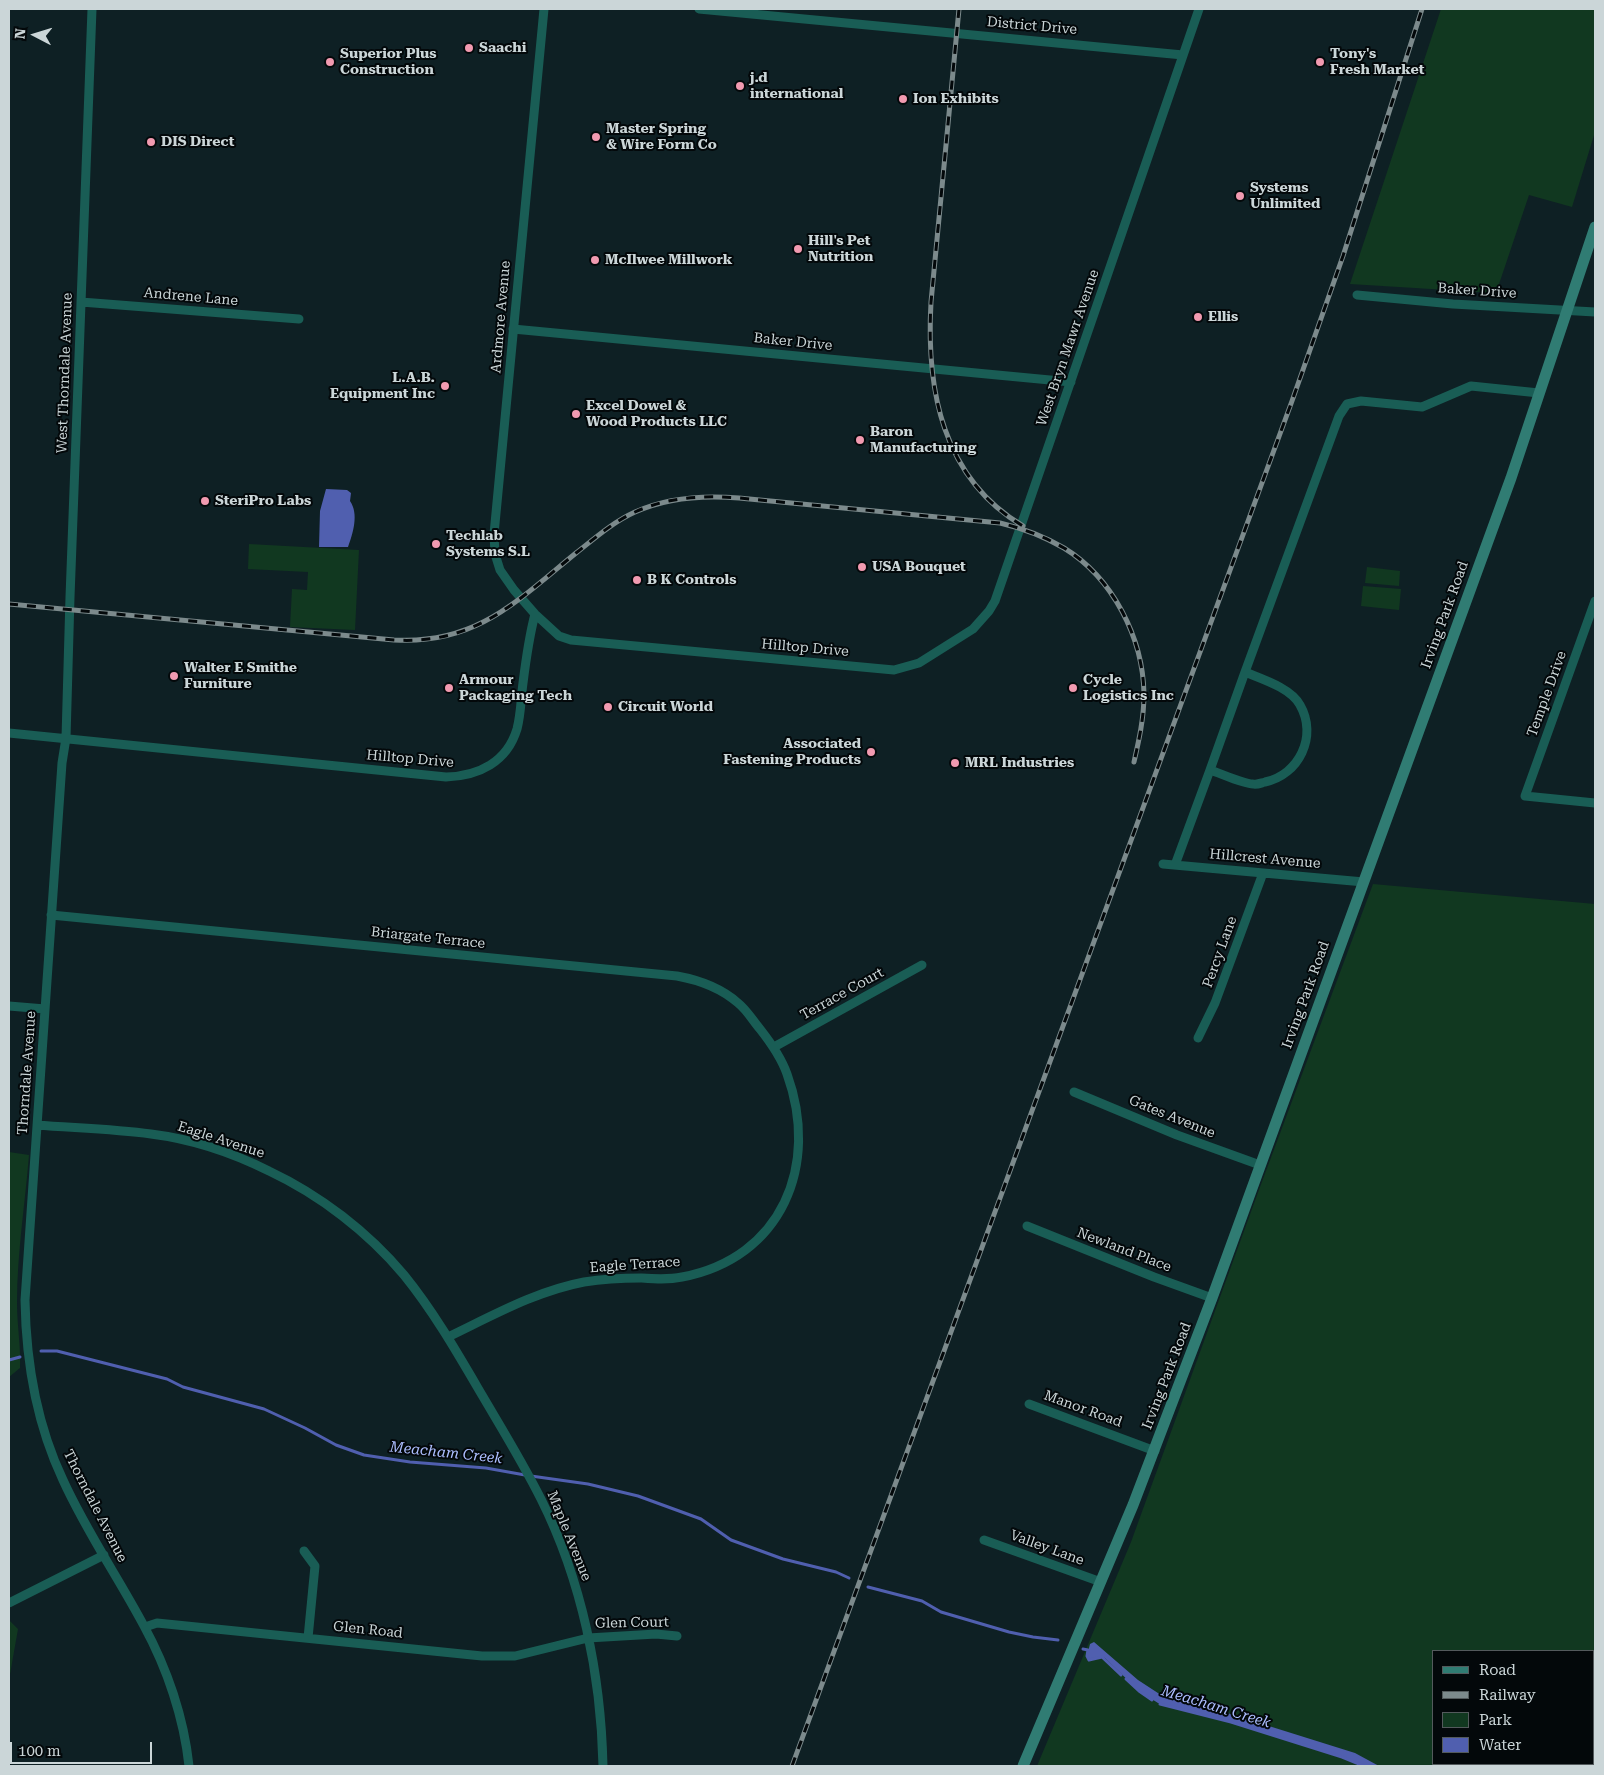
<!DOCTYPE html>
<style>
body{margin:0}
#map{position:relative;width:1604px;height:1775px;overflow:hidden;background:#0e2024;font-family:"Roboto Serif",serif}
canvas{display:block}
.frame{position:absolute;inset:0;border:10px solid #cbd6d8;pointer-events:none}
.legend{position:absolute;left:1432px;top:1650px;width:162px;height:115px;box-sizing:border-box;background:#03080a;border:1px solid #535a5c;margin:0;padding:6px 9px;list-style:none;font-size:15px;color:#cbd6d8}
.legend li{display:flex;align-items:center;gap:10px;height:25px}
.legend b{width:25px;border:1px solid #535a5c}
.north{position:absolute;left:10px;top:10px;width:50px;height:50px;-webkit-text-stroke:4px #03080a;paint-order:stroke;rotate:275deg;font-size:14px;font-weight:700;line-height:20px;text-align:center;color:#cbd6d8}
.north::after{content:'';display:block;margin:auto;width:18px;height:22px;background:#cbd6d8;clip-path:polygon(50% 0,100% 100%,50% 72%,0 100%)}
.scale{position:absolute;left:10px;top:1742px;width:142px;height:22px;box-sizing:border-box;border:2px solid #cbd6d8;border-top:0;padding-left:6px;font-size:15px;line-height:18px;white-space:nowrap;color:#cbd6d8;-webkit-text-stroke:4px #03080a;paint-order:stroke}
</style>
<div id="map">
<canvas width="1604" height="1775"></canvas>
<div class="frame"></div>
<ul class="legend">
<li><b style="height:6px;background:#307c73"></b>Road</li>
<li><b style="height:6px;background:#7c8a8c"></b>Railway</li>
<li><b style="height:14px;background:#113820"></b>Park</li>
<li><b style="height:14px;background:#505faf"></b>Water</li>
</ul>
<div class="north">N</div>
<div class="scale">100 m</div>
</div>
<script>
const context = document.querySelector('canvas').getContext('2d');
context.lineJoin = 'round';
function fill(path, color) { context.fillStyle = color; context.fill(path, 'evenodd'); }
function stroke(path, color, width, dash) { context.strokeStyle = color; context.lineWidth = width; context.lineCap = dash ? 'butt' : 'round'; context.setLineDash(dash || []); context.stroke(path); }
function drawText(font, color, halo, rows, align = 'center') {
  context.font = font + ' "Roboto Serif",serif'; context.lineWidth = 4; context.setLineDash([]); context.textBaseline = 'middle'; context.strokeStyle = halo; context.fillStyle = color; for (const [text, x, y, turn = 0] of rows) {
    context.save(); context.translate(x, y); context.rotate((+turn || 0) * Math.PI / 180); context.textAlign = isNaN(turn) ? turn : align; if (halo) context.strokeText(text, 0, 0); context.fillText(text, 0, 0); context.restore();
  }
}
fill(new Path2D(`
 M1441 9H1595V132L1572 207 1529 195 1496 293 1350 284Z
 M249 544 359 550 355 630 290 627 292 589 307 590 308 572 248 569Z
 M1367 567 1400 571 1399 586 1365 583Z
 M1363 586 1401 589 1399 610 1361 606Z
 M1373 884 1595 904V1766H1037L1131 1542 1260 1187ZM1433 1651H1593V1764H1433Z
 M9 1152 29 1155C25 1204 17 1254 17 1303 17 1325 21 1347 20 1368L9 1377Z
 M9 1620 18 1629 9 1680Z`), '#113820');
fill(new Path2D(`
 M326 489 347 490 351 493 350 501C359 514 353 533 348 547H319L320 511Z
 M1094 1642 1138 1680 1161 1695 1205 1706 1355 1753 1379 1766H1364L1342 1757 1231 1722 1158 1703 1139 1691 1105 1658 1102 1657 1089 1660 1087 1656 1090 1644Z`), '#505faf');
stroke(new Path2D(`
 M41 1351H57L167 1379 183 1387 264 1409 305 1428 336 1445 364 1455 410 1462 486 1468 525 1475
 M9 1360 20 1357
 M531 1476 588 1484 638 1496 701 1519 731 1540 783 1559 836 1572 849 1578
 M868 1587 922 1601 941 1612 1009 1632 1033 1637 1058 1640
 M1083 1649 1088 1650 1087 1656 1089 1660 1102 1657 1121 1675
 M1126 1679 1139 1691 1152 1700
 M1160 1704 1231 1722 1342 1757 1364 1766`), '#505faf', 3);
stroke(new Path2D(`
 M92 9 70 597 66 738 62 763 25 1300C26 1362 36 1423 63 1480 86 1531 118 1577 144 1626 167 1668 184 1718 189 1766
 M544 9 494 534 495 554 500 570 514 590 535 614 559 636 571 640 894 670 919 663 973 629 989 611 995 601 1199 9
 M699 9 1183 55
 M1357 295 1453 304 1595 312
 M81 302 299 319
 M513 329 1071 382
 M1595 601 1525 796 1595 803
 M1245 672 1339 416 1347 404 1361 401 1422 407 1471 386 1539 393
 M1245 672C1262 679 1291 688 1300 705 1318 736 1299 775 1265 782 1261 783 1257 785 1253 784 1243 784 1220 773 1210 770Z
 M9 733 446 777C479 776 507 762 517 729 521 714 521 697 523 683 526 659 529 637 535 614
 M1163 864 1364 882
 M1175 865 1210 770
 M51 915 677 976C699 980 721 988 738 1003 747 1010 753 1021 760 1029 771 1043 781 1057 787 1074 820 1165 782 1258 682 1277 668 1280 655 1279 641 1278 622 1278 603 1279 584 1282 536 1291 492 1316 448 1337
 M9 1006 45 1009
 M1198 1038 1215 1003 1263 873
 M774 1047 922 965
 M1074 1092 1177 1135 1260 1165
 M37 1125C75 1128 113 1129 151 1134 191 1139 233 1153 269 1171 320 1195 368 1232 404 1275 434 1312 458 1354 482 1395 502 1429 523 1463 541 1499 582 1581 601 1675 603 1766
 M1027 1226 1154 1277 1212 1298
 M1029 1404 1155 1451
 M984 1540 1101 1582
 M304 1551 315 1566 308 1638
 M9 1603 104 1555
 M145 1627 157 1623 482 1656H515L588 1638 656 1634 677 1636`), '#195d55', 9);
stroke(new Path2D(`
 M1023 1766 1133 1505 1212 1298 1511 478 1595 227`), '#307c73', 11);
const rail = new Path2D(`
 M959 9 931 302C926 389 942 478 1023 526
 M9 604 394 640C476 645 517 601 576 553 595 538 613 522 635 512 668 497 703 495 739 498L1000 523C1022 528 1045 537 1064 548 1113 578 1143 638 1144 694 1144 718 1139 740 1134 762
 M792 1766 1292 401 1343 256 1422 9`);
stroke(rail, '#7c8a8c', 5);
stroke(rail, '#03080a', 3, [9]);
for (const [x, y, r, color] of [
 [469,48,5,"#f19ab0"],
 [330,62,5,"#f19ab0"],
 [1320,62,5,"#f19ab0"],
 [740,86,5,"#f19ab0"],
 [903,99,5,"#f19ab0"],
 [596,137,5,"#f19ab0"],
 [151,142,5,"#f19ab0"],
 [1240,196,5,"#f19ab0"],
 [798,249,5,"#f19ab0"],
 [595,260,5,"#f19ab0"],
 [1198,317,5,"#f19ab0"],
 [445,386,5,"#f19ab0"],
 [576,414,5,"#f19ab0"],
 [860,440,5,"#f19ab0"],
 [205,501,5,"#f19ab0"],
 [436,544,5,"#f19ab0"],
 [862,567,5,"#f19ab0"],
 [637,580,5,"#f19ab0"],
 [174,676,5,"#f19ab0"],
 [449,688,5,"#f19ab0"],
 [1073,688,5,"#f19ab0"],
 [608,707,5,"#f19ab0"],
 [871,752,5,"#f19ab0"],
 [955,763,5,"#f19ab0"]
]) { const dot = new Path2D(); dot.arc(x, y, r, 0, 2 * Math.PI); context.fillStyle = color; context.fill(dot); stroke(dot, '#03080a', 2); }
drawText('14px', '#cbd6d8', '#03080a', [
 ["District Drive",1032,26,5],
 ["Baker Drive",1477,291,4],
 ["Andrene Lane",191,297,5],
 ["Ardmore Avenue",501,317,-85],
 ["Baker Drive",793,342,6],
 ["West Bryn Mawr Avenue",1068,348,-71],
 ["West Thorndale Avenue",65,373,-88],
 ["Irving Park Road",1445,615,-70],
 ["Hilltop Drive",805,648,5],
 ["Temple Drive",1547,694,-70],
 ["Hilltop Drive",410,759,5],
 ["Hillcrest Avenue",1265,859,5],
 ["Briargate Terrace",428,938,6],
 ["Percy Lane",1220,952,-70],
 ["Terrace Court",842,994,-29],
 ["Irving Park Road",1306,995,-70],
 ["Thorndale Avenue",27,1073,-86],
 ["Gates Avenue",1172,1117,22],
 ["Eagle Avenue",221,1140,18],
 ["Newland Place",1124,1250,21],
 ["Eagle Terrace",635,1265,-4],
 ["Irving Park Road",1167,1376,-69],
 ["Manor Road",1083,1409,20],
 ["Thorndale Avenue",95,1506,63],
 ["Maple Avenue",569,1536,68],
 ["Valley Lane",1047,1548,20],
 ["Glen Court",632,1623,-1],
 ["Glen Road",368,1630,6]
]);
drawText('bold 14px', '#cbd6d8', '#03080a', [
 ["Saachi",479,48],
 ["Superior Plus",340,54],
 ["Construction",340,70],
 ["Tony's",1330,54],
 ["Fresh Market",1330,70],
 ["j.d",750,78],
 ["international",750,94],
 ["Ion Exhibits",913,99],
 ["Master Spring",606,129],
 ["& Wire Form Co",606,145],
 ["DIS Direct",161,142],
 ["Systems",1250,188],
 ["Unlimited",1250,204],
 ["Hill's Pet",808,241],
 ["Nutrition",808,257],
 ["McIlwee Millwork",605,260],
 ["Ellis",1208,317],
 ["L.A.B.",435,378,"right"],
 ["Equipment Inc",435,394,"right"],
 ["Excel Dowel &",586,406],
 ["Wood Products LLC",586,422],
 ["Baron",870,432],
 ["Manufacturing",870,448],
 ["SteriPro Labs",215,501],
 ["Techlab",446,536],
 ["Systems S.L",446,552],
 ["USA Bouquet",872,567],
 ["B K Controls",647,580],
 ["Walter E Smithe",184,668],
 ["Furniture",184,684],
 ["Armour",459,680],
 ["Packaging Tech",459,696],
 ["Cycle",1083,680],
 ["Logistics Inc",1083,696],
 ["Circuit World",618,707],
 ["Associated",861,744,"right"],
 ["Fastening Products",861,760,"right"],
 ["MRL Industries",965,763]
], 'left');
drawText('italic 15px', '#adbeff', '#03080a', [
 ["Meacham Creek",446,1453,6],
 ["Meacham Creek",1216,1707,17]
]);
</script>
